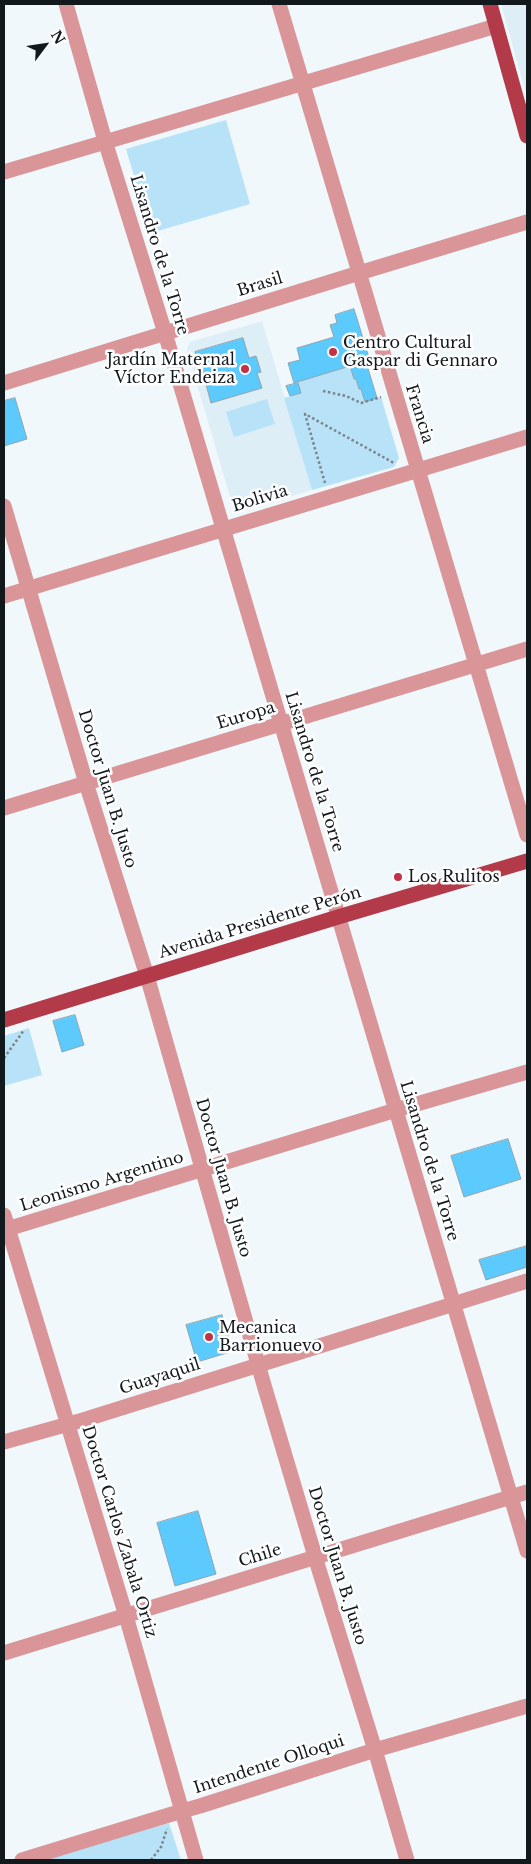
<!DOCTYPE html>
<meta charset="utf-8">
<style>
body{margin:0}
#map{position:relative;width:531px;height:1864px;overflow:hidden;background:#f0f8fc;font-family:"Libre Baskerville",serif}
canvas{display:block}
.frame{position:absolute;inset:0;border:5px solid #12191d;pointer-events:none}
.north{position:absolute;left:20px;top:20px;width:50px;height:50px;-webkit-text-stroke:4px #fff;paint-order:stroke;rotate:59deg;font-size:14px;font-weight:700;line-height:20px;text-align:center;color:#12191d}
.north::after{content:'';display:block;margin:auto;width:18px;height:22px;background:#12191d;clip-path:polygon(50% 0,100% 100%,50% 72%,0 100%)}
</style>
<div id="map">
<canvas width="531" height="1864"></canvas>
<div class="frame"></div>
<div class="north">N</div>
</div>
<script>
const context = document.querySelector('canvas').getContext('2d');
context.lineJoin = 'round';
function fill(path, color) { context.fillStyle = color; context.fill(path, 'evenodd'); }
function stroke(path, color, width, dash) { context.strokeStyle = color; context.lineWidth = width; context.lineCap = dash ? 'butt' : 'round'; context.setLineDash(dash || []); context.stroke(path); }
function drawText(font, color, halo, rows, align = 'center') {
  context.font = font + ' "Libre Baskerville",serif'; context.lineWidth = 5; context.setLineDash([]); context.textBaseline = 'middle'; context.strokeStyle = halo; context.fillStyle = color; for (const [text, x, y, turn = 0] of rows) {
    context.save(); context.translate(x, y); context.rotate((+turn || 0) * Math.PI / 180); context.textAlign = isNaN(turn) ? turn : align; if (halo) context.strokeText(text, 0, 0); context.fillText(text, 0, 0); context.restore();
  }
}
fill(new Path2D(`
 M501 4H527V97Z
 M262 321 312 490 242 511 233 507 187 350 190 342Z`), '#ddeef7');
fill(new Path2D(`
 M226 120 250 204 151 233 126 149Z
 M350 366 354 379H356L359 389H361L365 402 381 397 399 458 394 467 312 490 284 398 300 393 297 382Z
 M267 399 275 424 234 437 226 412Z
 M29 1028 42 1075 4 1086V1036Z
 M169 1823 181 1860H46Z`), '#b8e2f8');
const building = new Path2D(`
 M354 309 370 361 366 362 377 398 365 402 361 389H359L356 379H354L350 366 294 383 288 363 300 360 297 348 334 337 330 325 337 323 335 315Z
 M243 338 249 358 256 356 261 372 257 373 262 388 211 403 203 373 201 374 195 352Z
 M298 383 301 393 290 396 286 386Z
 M15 398 27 439 4 446V401Z
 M75 1015 84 1045 62 1052 53 1021Z
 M508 1139 521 1179 464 1197 451 1156Z
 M527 1246V1267L486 1280 479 1260Z
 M222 1315 232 1348 230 1352 197 1362 186 1325Z
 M198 1511 216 1574 175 1586 157 1523Z`);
fill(building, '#5ccafd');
stroke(building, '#91a4ae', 1);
stroke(new Path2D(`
 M323 391 346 396 361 403 381 397
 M325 483 305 414 394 463
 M4 1058 24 1030
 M151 1860 161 1847 167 1829`), '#7c8488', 2.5, [2.5, 2.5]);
stroke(new Path2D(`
 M66 4 105 141 165 333 527 1551
 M279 4 527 835
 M4 172 496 26
 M4 383 359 273 527 222
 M4 506 86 783 147 976 264 1385 320 1573 375 1750 407 1860
 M4 596 527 437
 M4 808 527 649
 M4 1215 126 1616 196 1860
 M4 1230 396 1110 527 1072
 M4 1442 83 1420 527 1281
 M4 1653 527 1492
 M22 1860 182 1811 200 1806 375 1750 527 1706`), '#d99597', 15);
stroke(new Path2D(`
 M490 4 527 136
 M4 1020 338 917 527 861`), '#b33b49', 15);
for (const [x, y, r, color] of [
 [333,352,5,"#c13147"],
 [245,369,5,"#c13147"],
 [398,877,5,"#c13147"],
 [209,1337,5,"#c13147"]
]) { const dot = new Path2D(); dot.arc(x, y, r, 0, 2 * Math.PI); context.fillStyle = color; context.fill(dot); stroke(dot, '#fff', 2); }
drawText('16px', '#12191d', '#fff', [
 ["Lisandro de la Torre",159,255,73],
 ["Brasil",260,285,-17],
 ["Francia",419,414,73],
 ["Bolivia",260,499,-17],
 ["Europa",246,716,-17],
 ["Lisandro de la Torre",314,772,73],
 ["Doctor Juan B. Justo",107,789,73],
 ["Avenida Presidente Perón",260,923,-17],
 ["Lisandro de la Torre",429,1161,73],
 ["Doctor Juan B. Justo",223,1178,74],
 ["Leonismo Argentino",102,1182,-17],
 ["Guayaquil",160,1377,-18],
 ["Doctor Carlos Zabala Ortiz",119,1532,73],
 ["Chile",260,1556,-17],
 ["Doctor Juan B. Justo",337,1566,73],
 ["Intendente Olloqui",269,1765,-18]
]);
drawText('16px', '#12191d', '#fff', [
 ["Centro Cultural",343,343],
 ["Gaspar di Gennaro",343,361],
 ["Jardín Maternal",235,360,"right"],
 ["Víctor Endeiza",235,378,"right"],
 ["Los Rulitos",408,877],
 ["Mecanica",219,1328],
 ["Barrionuevo",219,1346]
], 'left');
</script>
